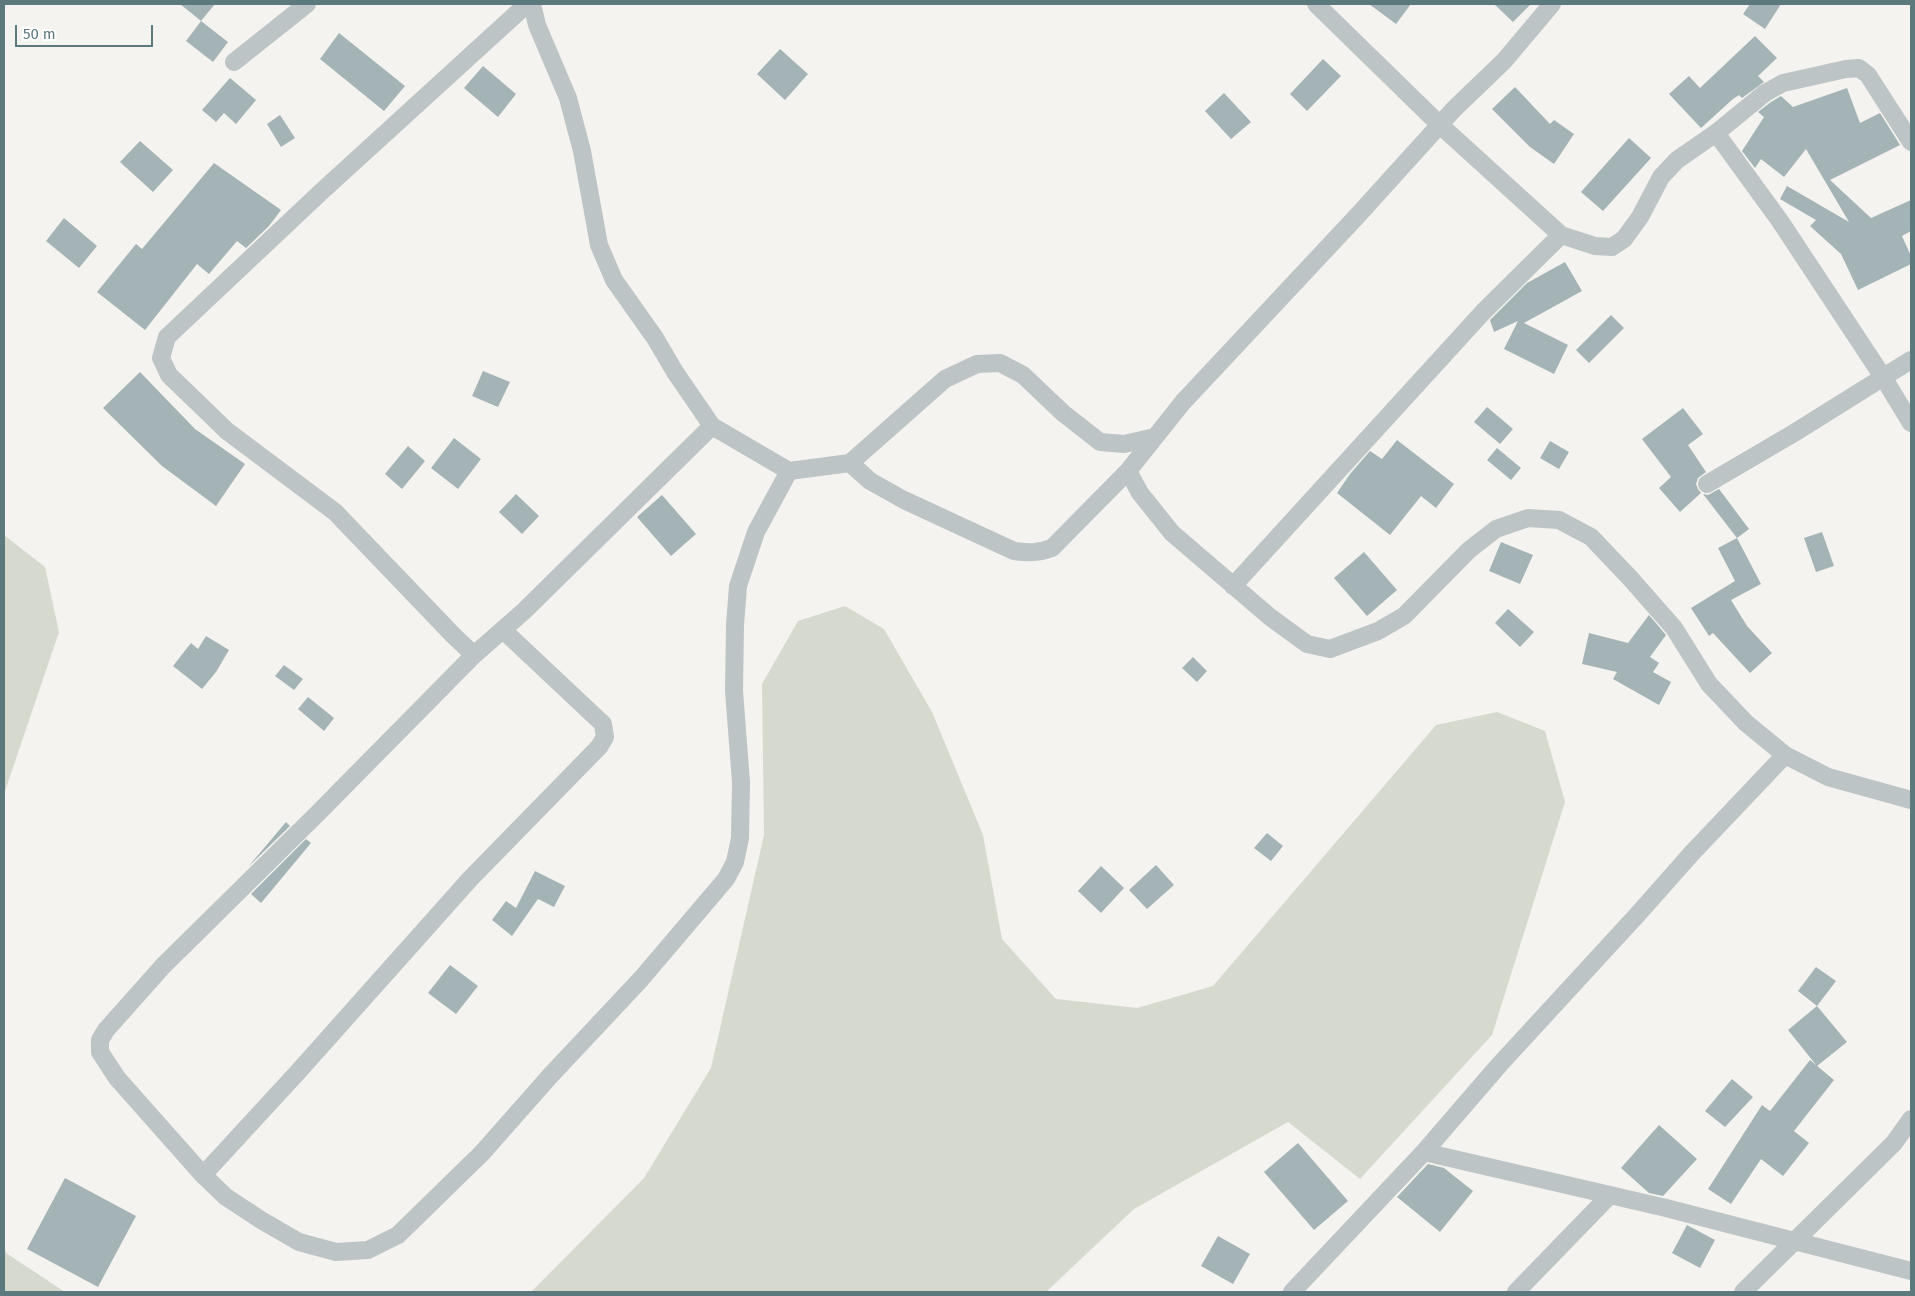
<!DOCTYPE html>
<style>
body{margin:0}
#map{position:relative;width:1915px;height:1296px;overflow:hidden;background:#f4f3ef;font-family:"Fira Sans",sans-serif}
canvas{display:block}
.frame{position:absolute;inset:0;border:5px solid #5c7a7e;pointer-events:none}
.scale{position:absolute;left:15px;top:25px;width:138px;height:22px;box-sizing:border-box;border:2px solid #5c7a7e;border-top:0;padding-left:6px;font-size:15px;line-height:18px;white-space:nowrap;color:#5c7a7e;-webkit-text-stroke:4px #fff;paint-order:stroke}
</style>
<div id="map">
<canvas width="1915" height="1296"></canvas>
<div class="frame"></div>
<div class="scale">50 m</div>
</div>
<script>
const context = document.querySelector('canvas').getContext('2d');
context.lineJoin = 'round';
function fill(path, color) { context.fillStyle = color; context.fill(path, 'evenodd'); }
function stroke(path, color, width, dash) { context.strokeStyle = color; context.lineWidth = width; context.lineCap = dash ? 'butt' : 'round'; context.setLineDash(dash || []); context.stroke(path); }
fill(new Path2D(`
 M4 535 45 567 59 632 4 794Z
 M845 606 884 629 932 712 983 835 1002 939 1056 999 1137 1008 1213 986 1436 725 1497 712 1545 731 1565 802 1492 1035 1360 1179 1288 1122 1134 1209 1046 1292H531L644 1178 711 1068 764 835 762 684 798 621Z
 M4 1248 6 1253 65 1292H4Z`), '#d6dace');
fill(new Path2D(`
 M180 4H215L201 21Z
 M1369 4H1411L1396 24Z
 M1494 4H1531L1513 22Z
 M1750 4H1781L1765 29 1743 14Z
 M201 21 228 42 213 62 186 41Z
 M339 33 405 86 384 111 320 59Z
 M1755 36 1777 58 1758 76 1764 82 1742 98 1739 95 1733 99 1701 128 1669 94 1689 76 1700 88Z
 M780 49 808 74 785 100 757 74Z
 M1323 59 1341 76 1307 111 1290 94Z
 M483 66 516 94 498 117 464 88Z
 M230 78 256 100 236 124 224 113 216 122 202 110Z
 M1515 87 1550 124 1554 120 1574 134 1554 164 1530 147 1492 109Z
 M1847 88 1860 123 1880 113 1900 145 1830 180 1871 218 1911 200V231L1902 236 1911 256V264L1858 290 1841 254 1810 226 1816 220 1780 199 1787 186 1849 222 1806 149 1784 177 1761 159 1755 168 1742 151 1764 117 1758 112 1771 102 1781 96 1793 107Z
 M1224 93 1251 122 1231 139 1205 111Z
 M280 115 295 138 281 147 267 124Z
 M1629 138 1651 158 1603 211 1581 192Z
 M140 141 173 170 153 192 120 162Z
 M214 163 281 210 269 226 246 248 237 241 209 274 197 264 145 330 97 292 136 244 142 249Z
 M64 218 97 246 79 268 46 241Z
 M1565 262 1582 291 1524 323 1568 345 1554 374 1504 349 1518 321 1494 332 1490 320 1527 283Z
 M1611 315 1624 328 1589 363 1576 350Z
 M483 371 510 382 498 407 472 396Z
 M140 372 195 429 245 464 216 506 162 466 103 408Z
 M1487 407 1513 429 1500 444 1474 422Z
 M1683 408 1703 434 1688 445 1706 472 1698 478 1696 484 1698 489 1701 493 1680 512 1659 488 1671 477 1642 439Z
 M454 438 481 459 458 489 431 468Z
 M1397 440 1454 484 1436 508 1421 496 1390 535 1337 493 1350 474 1370 451 1382 459Z
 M1550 441 1569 452 1559 469 1540 458Z
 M408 446 425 461 402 489 385 474Z
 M1497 448 1521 468 1511 480 1487 460Z
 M1719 489 1749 529 1737 538 1703 494 1708 495Z
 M516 494 539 516 522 534 499 512Z
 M662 495 696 534 671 556 637 517Z
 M1822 532 1834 566 1816 572 1804 538Z
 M1737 538 1761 584 1731 600 1747 626 1772 653 1750 673 1713 633 1709 636 1691 608 1735 581 1718 548Z
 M1501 542 1533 555 1520 584 1489 571Z
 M1364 552 1397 590 1367 616 1334 578Z
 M1508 609 1534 632 1520 647 1495 623Z
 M1649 615 1666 635 1650 657 1659 663 1653 672 1671 682 1659 705 1613 679 1617 672 1582 664 1589 633 1628 643Z
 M206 636 229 650 216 672 202 689 173 666 191 643 198 649Z
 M1193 657 1207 671 1197 682 1182 668Z
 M284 665 303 679 294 690 275 676Z
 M308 697 334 718 324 731 298 709Z
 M286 822 290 826 248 867Z
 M1267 833 1283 846 1271 861 1254 848Z
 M306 839 311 843 261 903 251 894Z
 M1156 865 1174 885 1147 909 1129 890Z
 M1101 866 1124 888 1101 913 1078 891Z
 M535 871 565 886 554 907 538 899 512 936 492 920 506 901 516 908Z
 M450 965 478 986 456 1014 428 993Z
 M1816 967 1836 981 1817 1006 1798 991Z
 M1817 1006 1847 1042 1817 1066 1788 1030Z
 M1810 1060 1834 1080 1794 1131 1809 1143 1783 1176 1761 1159 1731 1204 1708 1189 1762 1105 1770 1111Z
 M1732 1079 1753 1097 1725 1127 1705 1111Z
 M1659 1125 1697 1159 1663 1196 1649 1193 1621 1168Z
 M1298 1143 1348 1201 1314 1230 1264 1172Z
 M1428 1164 1444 1168 1473 1191 1440 1232 1397 1197Z
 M65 1178 136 1216 98 1287 27 1249Z
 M1687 1225 1715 1240 1700 1268 1672 1253Z
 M1218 1236 1250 1254 1233 1284 1201 1266Z`), '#a4b3b5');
stroke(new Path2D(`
 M532 4 537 25 568 98 582 151 599 245 614 280 655 338 675 372 712 426 789 471 850 463 870 481 904 500 1014 551C1028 553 1038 553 1052 548L1128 471 1140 493 1172 533 1270 617 1307 644 1330 649 1378 631 1404 616 1469 550 1496 529 1528 518 1559 520 1591 537 1630 578 1674 628 1709 684 1746 723 1785 755 1828 777 1911 800
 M1316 4 1440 125 1561 235 1595 246 1612 247 1624 239 1640 217 1661 177 1677 160 1716 133 1765 93 1783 83 1846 69 1859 68 1868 75 1911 142
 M234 62 307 4
 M1716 133 1780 221 1883 377 1911 423
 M712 426 524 611 474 655 318 813 163 966 106 1030 100 1040V1052L117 1078 203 1175 226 1197 261 1220 299 1242 336 1252 368 1250 398 1235 482 1153 550 1076 641 979 726 879 735 862 740 838 741 782 734 691 735 625 738 586 756 532 789 471
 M850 463 945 379 977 364 1000 363 1023 375 1063 413 1100 442 1124 444 1155 437
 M1128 471 1183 402 1359 214 1454 109 1504 61 1552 4
 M1707 484 1794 433 1911 360
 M1233 586 1484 311 1561 235
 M474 655 453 635 335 512 227 431 169 375 161 358 167 337 321 192 527 4
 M1424 1152 1666 1208 1911 1271
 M203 1175 297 1073 470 879 599 747 605 737 603 724 503 630
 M1292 1292 1424 1152 1500 1064 1638 914 1692 853 1785 755
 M1516 1292 1610 1195
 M1743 1292 1894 1143 1911 1119`), '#bcc4c5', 18);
</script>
